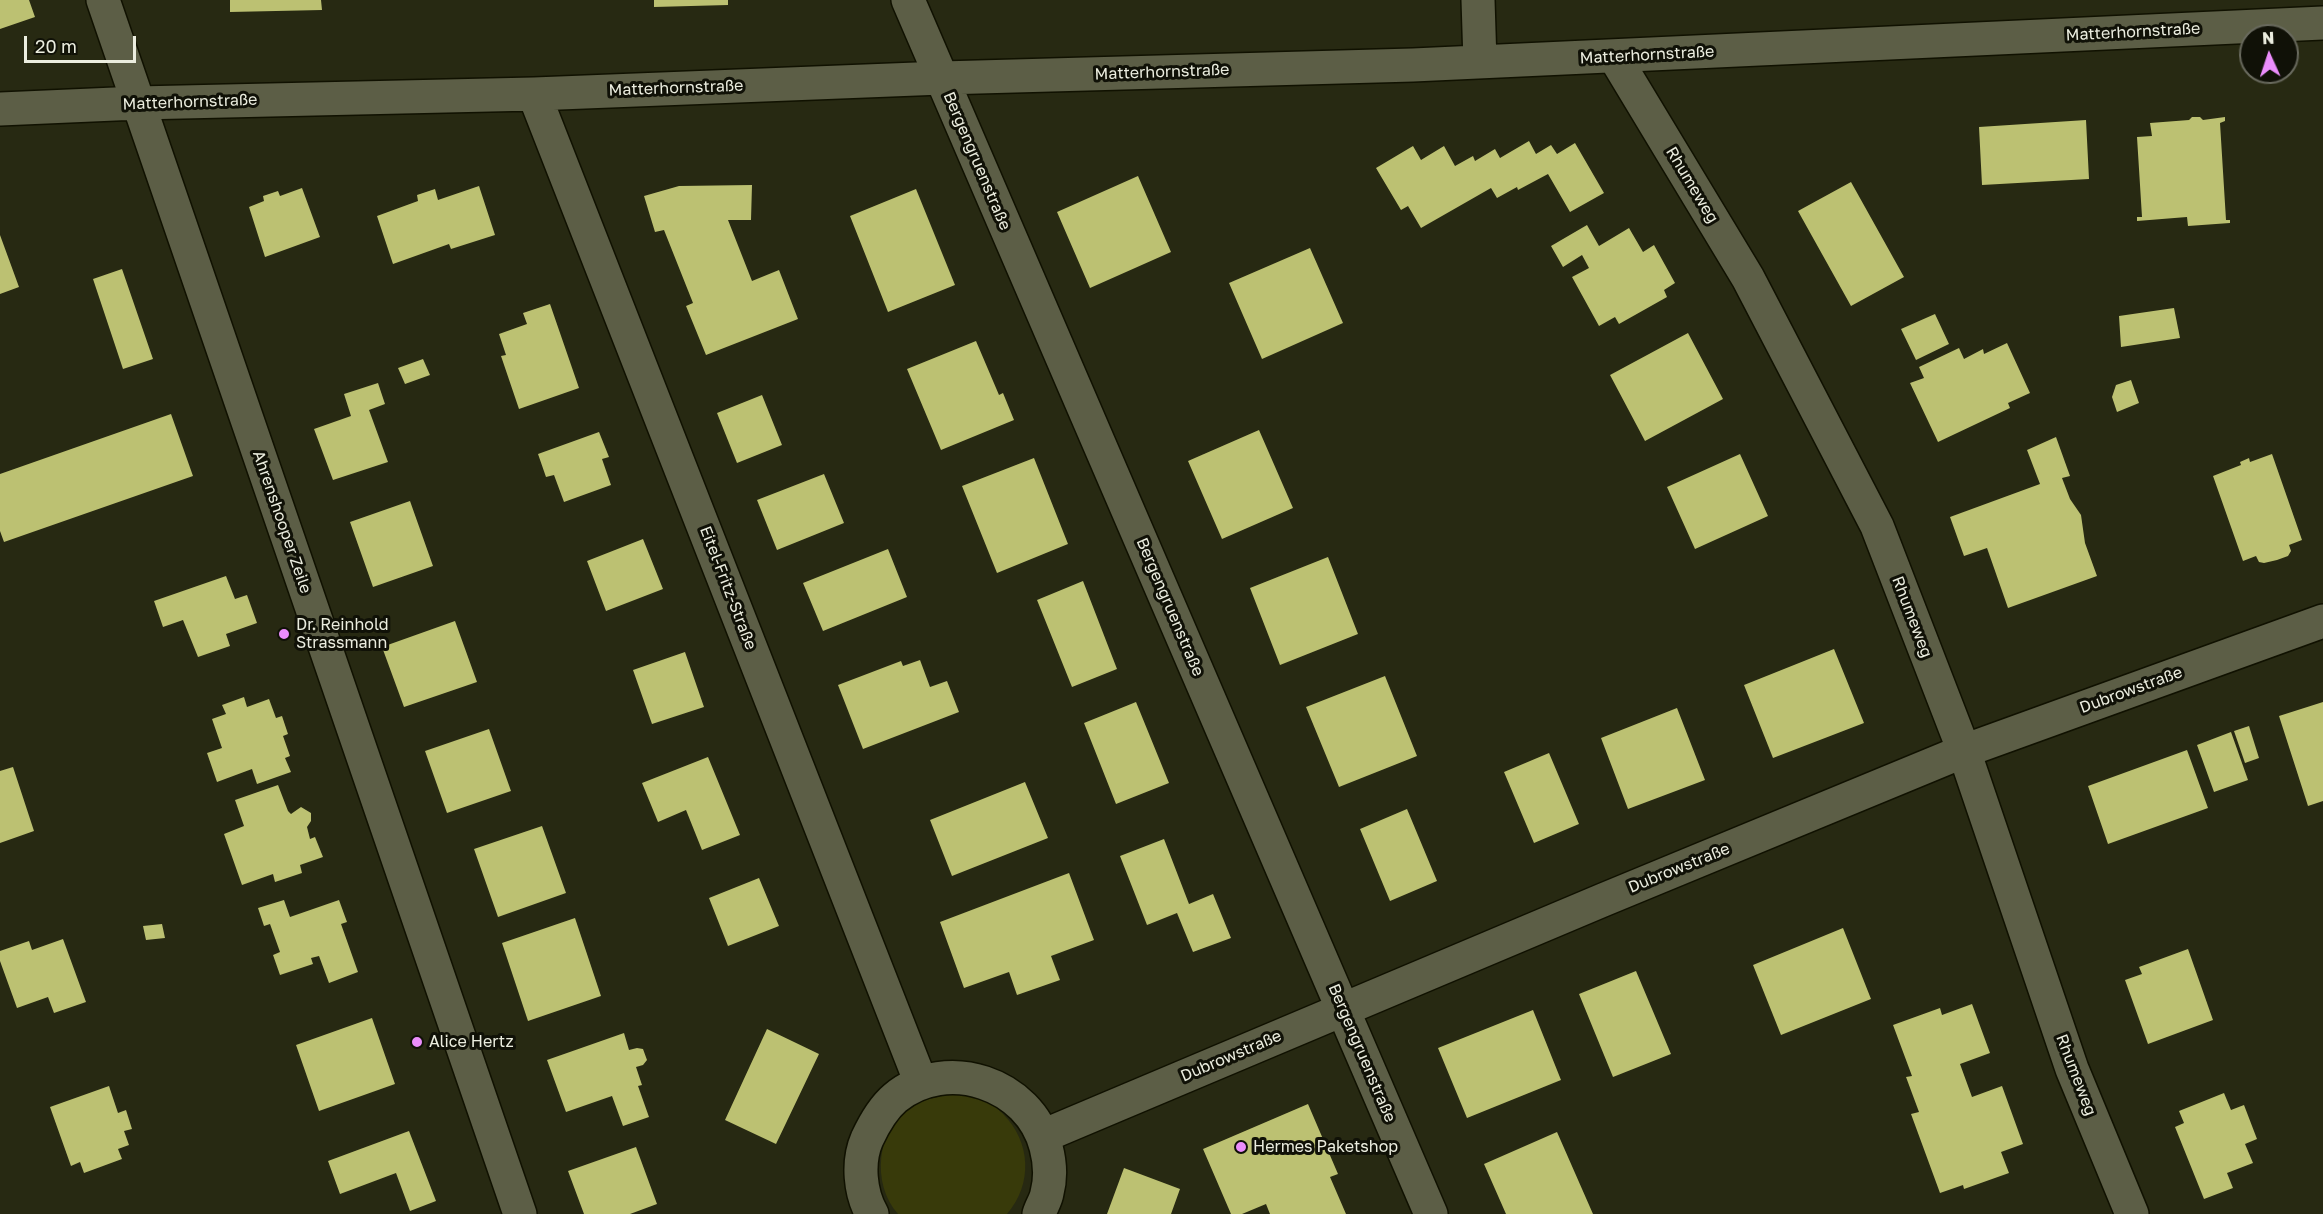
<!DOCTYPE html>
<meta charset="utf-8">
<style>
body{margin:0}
#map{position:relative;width:2323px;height:1214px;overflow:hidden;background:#272912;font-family:"Golos Text",sans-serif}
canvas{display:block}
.north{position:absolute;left:2239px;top:24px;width:60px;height:60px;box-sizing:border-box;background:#101107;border:2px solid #68695d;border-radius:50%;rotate:357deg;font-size:16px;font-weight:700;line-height:24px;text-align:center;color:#ebeddf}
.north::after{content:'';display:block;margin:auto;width:21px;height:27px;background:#eb8dfb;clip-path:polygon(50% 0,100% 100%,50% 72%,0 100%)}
.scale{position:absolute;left:24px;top:36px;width:112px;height:27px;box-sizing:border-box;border:3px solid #ebeddf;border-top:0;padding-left:8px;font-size:18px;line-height:21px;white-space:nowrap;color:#ebeddf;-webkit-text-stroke:4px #101107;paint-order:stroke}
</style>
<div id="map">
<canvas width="2323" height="1214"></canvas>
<div class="north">N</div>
<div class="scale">20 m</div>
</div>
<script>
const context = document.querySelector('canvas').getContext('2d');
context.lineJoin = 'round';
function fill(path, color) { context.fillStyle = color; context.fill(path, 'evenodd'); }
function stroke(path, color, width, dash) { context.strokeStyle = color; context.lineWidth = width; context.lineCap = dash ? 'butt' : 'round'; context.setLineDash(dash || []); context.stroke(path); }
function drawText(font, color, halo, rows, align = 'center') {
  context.font = font + ' "Golos Text",sans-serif'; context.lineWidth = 6; context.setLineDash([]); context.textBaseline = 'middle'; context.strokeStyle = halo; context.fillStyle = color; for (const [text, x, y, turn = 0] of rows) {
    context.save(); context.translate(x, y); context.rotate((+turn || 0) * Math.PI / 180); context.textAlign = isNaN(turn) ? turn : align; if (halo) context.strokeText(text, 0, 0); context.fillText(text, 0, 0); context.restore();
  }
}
fill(new Path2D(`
 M957 1094C974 1097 991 1101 1003 1114 1031 1142 1033 1184 1007 1214H898C871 1184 876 1127 912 1106 927 1098 941 1096 957 1094Z`), '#383a0a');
fill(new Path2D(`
 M0 0H29L35 17 0 29Z
 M230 0H321L322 10 230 12Z
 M654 0H728V5L654 7Z
 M2192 117H2200L2203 120 2225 117V121L2220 123 2226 220H2230V223L2188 226 2187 217 2137 221V217H2142L2137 137 2152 136 2150 123 2189 120Z
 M2086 120 2089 179 1982 185 1979 127Z
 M1529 141 1536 154 1551 145 1557 154 1575 143 1604 193 1570 212 1548 174 1518 190 1517 187 1497 198 1491 188 1421 228 1408 206 1401 210 1376 168 1413 146 1421 160 1444 146 1455 166 1473 156 1475 161 1495 149 1500 158Z
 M1138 176 1171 252 1090 288 1057 212Z
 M1851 182 1904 277 1851 306 1798 211Z
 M752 185 751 220H728L752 281 779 270 798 319 706 355 686 306 693 303 664 230 655 232 644 196 679 186Z
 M479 186 495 235 451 249 449 244 393 264 377 216 418 201 417 195 435 189 438 200Z
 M302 188 320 237 265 257 249 207 264 201 263 196 278 191 280 196Z
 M916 189 955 285 888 312 850 216Z
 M1587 225 1599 246 1629 228 1643 252 1654 245 1675 283 1664 290 1667 297 1619 324 1615 317 1599 326 1572 277 1589 268 1582 255 1563 267 1551 246Z
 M0 235 19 287 0 294Z
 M1310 248 1343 323 1262 359 1229 283Z
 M122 269 153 359 123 369 93 279Z
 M550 304 579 388 519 409 501 356 506 355 499 334 527 324 523 313Z
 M2174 308 2180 338 2121 347 2119 316Z
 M1935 314 1949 344 1916 360 1901 329Z
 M1688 333 1723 399 1645 441 1610 375Z
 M976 341 999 395 1003 393 1014 420 941 450 907 369Z
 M2007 343 2030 393 2008 403 2010 408 1938 442 1910 383 1924 378 1919 367 1959 348 1964 359 1983 349 1984 354Z
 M423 359 430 375 405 384 398 368Z
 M2131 380 2139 403 2117 412 2112 397 2116 385Z
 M378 383 385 404 369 410 388 462 333 480 314 429 351 416 344 394Z
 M762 395 782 445 737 463 717 413Z
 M171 414 193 476 4 542 0 531V474Z
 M1259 430 1293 508 1222 539 1188 461Z
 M599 432 609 457 602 459 611 485 564 502 554 475 546 477 538 454Z
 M2056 437 2070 476 2062 478 2070 499 2081 515 2085 543 2097 576 2008 608 1987 548 1964 556 1950 517 2040 484 2027 450Z
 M1740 454 1768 516 1695 549 1667 487Z
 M2272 454 2302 540 2289 545 2291 551 2288 556 2277 560 2264 563 2259 562 2256 556 2243 561 2213 476 2241 465 2240 462 2249 458 2250 462Z
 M1034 458 1068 544 997 573 962 486Z
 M824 474 844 523 777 550 757 500Z
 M410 501 433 566 373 587 350 522Z
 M643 539 663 589 606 611 587 561Z
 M888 549 907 597 823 631 803 583Z
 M1328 557 1358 634 1280 665 1250 588Z
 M226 576 235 599 247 595 257 623 226 634 230 646 198 657 183 620 163 627 154 601Z
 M1083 581 1117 669 1072 687 1037 600Z
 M455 621 477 682 404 707 382 647Z
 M1834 649 1864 723 1773 758 1744 685Z
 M685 652 704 707 652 724 633 670Z
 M920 660 930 687 947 681 959 712 863 749 838 685 901 661 903 666Z
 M1385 676 1417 756 1339 787 1306 707Z
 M244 697 247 707 269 699 276 718 282 716 288 734 283 736 290 756 285 758 291 772 257 784 252 769 217 782 207 753 222 748 212 719 226 714 222 705Z
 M1136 702 1169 783 1116 804 1084 723Z
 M2323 702V801L2308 806 2279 716Z
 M1677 708 1705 780 1628 809 1601 738Z
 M2249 726 2259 758 2245 763 2234 731Z
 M489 729 511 791 447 813 425 751Z
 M2231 732 2248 780 2214 792 2197 745Z
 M2187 750 2208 808 2108 844 2088 786Z
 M1549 753 1579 824 1534 843 1504 772Z
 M708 757 740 835 702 850 686 810 658 822 642 783Z
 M13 767 34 831 0 843V771Z
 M1025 782 1048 838 952 876 930 820Z
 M278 785 288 811 291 814 301 807 311 813V821L307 827 310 839 315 837 323 857 300 865 302 873 275 882 273 874 242 885 224 834 244 826 235 800Z
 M1407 809 1437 881 1390 901 1360 829Z
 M542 826 566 893 498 917 474 849Z
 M1164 839 1189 904 1213 894 1231 938 1193 952 1177 913 1147 925 1120 856Z
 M1069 873 1094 940 1051 956 1060 980 1017 995 1009 972 964 988 940 922Z
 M759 878 779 926 728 946 709 898Z
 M284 900 290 917 339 900 347 922 341 924 358 972 329 983 319 956 311 958 313 964 280 975 273 955 280 952 270 924 264 926 258 908Z
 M575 918 601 996 528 1021 502 943Z
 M162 924 165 938 146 940 143 926Z
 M1843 928 1871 999 1781 1035 1753 965Z
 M63 939 86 1002 54 1013 48 997 17 1008 0 961V951L29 941 32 950Z
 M2188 949 2213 1020 2148 1044 2125 980 2142 974 2139 967Z
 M1636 971 1671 1054 1613 1077 1579 994Z
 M1972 1004 1990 1053 1960 1064 1972 1097 2002 1086 2023 1144 2001 1152 2009 1173 1964 1189 1963 1185 1940 1193 1911 1114 1919 1112 1906 1077 1912 1076 1893 1025 1940 1008 1942 1015Z
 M1533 1010 1561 1080 1467 1118 1438 1048Z
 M372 1018 395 1084 319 1111 296 1045Z
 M767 1029 819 1054 776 1144 725 1120Z
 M624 1033 629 1050 637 1048 643 1049 647 1060 643 1065 636 1067 642 1085 638 1086 649 1117 623 1126 612 1096 566 1112 547 1060Z
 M109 1086 118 1113 126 1110 132 1129 124 1131 129 1145 118 1149 122 1159 84 1173 80 1162 71 1166 50 1107Z
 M2224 1093 2231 1110 2244 1105 2257 1139 2245 1144 2253 1163 2227 1173 2233 1188 2204 1199 2175 1127 2184 1123 2179 1111Z
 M1308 1104 1338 1174 1330 1177 1346 1214H1270L1266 1204 1242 1214H1231L1203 1149Z
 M409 1131 436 1201 410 1211 396 1173 340 1194 328 1161Z
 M1557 1132 1593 1214H1506L1484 1164Z
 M636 1147 657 1204 630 1214H584L568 1171Z
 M1124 1168 1180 1189 1171 1214H1107Z`), '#bcc172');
const minor = new Path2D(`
 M103 0 520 1214
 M908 0 1431 1214
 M1478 0 1480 62
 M1614 56 1748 278 1877 526 1964 751 2072 1069 2132 1214
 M534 94 921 1083
 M0 109 138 103 534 94 942 78 1413 65 2323 23
 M1043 1136 1603 900 1964 751 2323 621
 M872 1214C860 1193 857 1162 867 1139 874 1124 882 1109 895 1098 947 1055 1030 1084 1046 1147 1050 1162 1051 1178 1047 1193 1046 1200 1041 1207 1039 1214`);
stroke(minor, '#101100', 36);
stroke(minor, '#5c5e46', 33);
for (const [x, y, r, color] of [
 [284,634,6,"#eb8dfb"],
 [417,1042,6,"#eb8dfb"],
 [1241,1147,6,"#eb8dfb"]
]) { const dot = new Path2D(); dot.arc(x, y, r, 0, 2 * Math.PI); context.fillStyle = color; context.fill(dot); stroke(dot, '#101107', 2); }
drawText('16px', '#ebeddf', '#101107', [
 ["Matterhornstraße",2133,32,-3],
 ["Matterhornstraße",1647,55,-3],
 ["Matterhornstraße",1162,72,-2],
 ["Matterhornstraße",676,88,-2],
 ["Matterhornstraße",190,102,-2],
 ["Bergengruenstraße",977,161,67],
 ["Rhumeweg",1692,185,59],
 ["Ahrenshooper Zeile",282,522,71],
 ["Eitel-Fritz-Straße",728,588,69],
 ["Bergengruenstraße",1170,607,67],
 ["Rhumeweg",1912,617,69],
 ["Dubrowstraße",2131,690,-20],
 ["Dubrowstraße",1679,868,-22],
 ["Bergengruenstraße",1362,1053,67],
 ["Dubrowstraße",1231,1056,-23],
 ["Rhumeweg",2076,1075,69]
]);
drawText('16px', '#ebeddf', '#101107', [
 ["Dr. Reinhold",296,625],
 ["Strassmann",296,643],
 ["Alice Hertz",429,1042],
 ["Hermes Paketshop",1253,1147]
], 'left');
</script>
